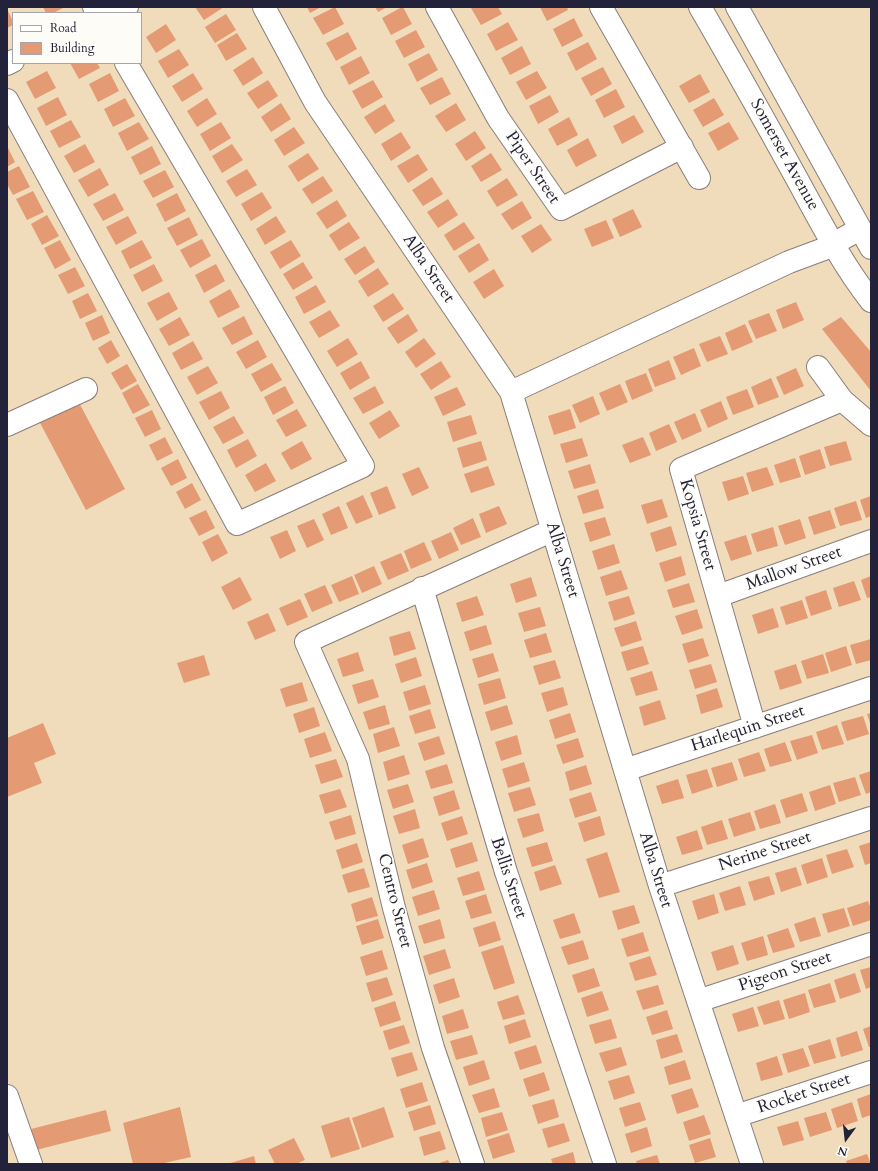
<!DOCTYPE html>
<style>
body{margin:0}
#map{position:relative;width:878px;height:1171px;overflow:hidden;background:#f0dbba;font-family:Cardo,serif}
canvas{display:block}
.frame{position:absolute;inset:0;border:8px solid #22223b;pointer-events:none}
.legend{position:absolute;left:12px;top:12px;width:130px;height:52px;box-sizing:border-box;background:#fdfcf7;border:1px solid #a5a5ac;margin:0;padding:5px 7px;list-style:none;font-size:12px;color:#22223b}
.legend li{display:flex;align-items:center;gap:8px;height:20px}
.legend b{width:20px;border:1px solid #a5a5ac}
.north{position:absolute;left:826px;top:1119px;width:40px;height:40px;-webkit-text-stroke:3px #fdfcf7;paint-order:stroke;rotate:195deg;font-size:11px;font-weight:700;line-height:16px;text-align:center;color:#22223b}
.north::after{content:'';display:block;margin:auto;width:14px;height:18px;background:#22223b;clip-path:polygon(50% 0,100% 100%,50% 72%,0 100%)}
</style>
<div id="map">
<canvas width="878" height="1171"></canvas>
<div class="frame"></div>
<ul class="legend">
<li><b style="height:5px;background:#fff"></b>Road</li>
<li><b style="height:11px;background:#e49a73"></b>Building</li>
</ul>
<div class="north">N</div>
</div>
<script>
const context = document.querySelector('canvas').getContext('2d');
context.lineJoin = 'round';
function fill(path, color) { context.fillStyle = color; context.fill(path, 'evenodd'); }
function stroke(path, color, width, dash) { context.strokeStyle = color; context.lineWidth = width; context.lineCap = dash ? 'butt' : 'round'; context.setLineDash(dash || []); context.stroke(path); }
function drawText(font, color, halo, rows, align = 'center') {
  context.font = font + ' Cardo,serif'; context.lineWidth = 3.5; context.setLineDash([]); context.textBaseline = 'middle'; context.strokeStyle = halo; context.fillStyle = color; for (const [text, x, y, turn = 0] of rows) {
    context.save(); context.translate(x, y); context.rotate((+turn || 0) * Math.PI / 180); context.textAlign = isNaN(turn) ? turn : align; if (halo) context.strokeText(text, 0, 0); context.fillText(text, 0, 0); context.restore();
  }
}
fill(new Path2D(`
 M43 7H65L53 13H46Z
 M195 7H224L204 20Z
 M307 7H321L310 13Z
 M335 7 344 24 323 35 313 18Z
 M375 7H387L378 12Z
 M402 7H403L412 24 391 35 382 18Z
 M473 7H498L502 14 481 25 471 8Z
 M540 7H567L568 10 547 21Z
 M7 9 13 21V25L7 28Z
 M226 14 236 30 215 43 205 27Z
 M574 18 583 36 562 47 553 29Z
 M508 22 518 40 496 51 487 34Z
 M166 24 176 40 156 53 146 37Z
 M416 30 425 47 404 58 395 41Z
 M348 32 357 49 336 61 326 43Z
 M237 33 247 49 226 61 217 45Z
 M588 42 597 59 576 71 567 53Z
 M522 46 531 64 510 75 501 58Z
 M179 49 189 65 168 78 158 61Z
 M429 53 438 70 417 82 408 64Z
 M361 56 370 73 349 85 340 67Z
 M253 57 263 73 243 86 233 70Z
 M70 63H97L100 68 79 79Z
 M603 67 612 84 591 96 581 78Z
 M47 71 56 88 35 99 26 82Z
 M537 71 547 88 526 100 516 82Z
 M110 73 119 91 98 102 89 84Z
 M193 73 203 89 182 102 172 86Z
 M700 74 710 92 689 103 679 86Z
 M442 77 451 94 430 105 420 88Z
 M268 80 278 96 258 109 247 93Z
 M373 80 383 97 362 109 352 91Z
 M616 89 625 107 604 118 595 100Z
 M550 95 559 112 538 124 529 106Z
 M58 97 67 115 46 126 37 108Z
 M125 98 135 116 113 127 104 109Z
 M207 98 217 114 197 127 187 111Z
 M714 98 724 115 703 127 693 110Z
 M281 103 291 119 271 132 261 117Z
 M456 103 466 120 446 132 435 116Z
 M385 104 395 121 375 134 364 117Z
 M634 115 644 132 622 144 613 126Z
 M569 117 578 135 557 146 548 129Z
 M71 120 81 137 59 148 50 131Z
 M139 122 149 139 127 151 118 133Z
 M221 122 231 138 210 151 200 134Z
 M729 122 739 139 718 151 708 133Z
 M294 127 305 143 284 156 274 140Z
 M475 131 486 148 466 161 455 144Z
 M401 132 411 148 391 161 381 144Z
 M588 138 597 156 576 167 567 150Z
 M85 144 95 162 74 173 64 156Z
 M232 144 243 160 222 173 212 156Z
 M7 146 15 162 7 167Z
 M152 146 161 164 140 175 131 157Z
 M308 153 319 169 298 182 288 166Z
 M491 153 502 170 481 182 471 166Z
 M418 154 428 170 408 183 397 166Z
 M19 166 30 187 13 195 7 184V172Z
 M100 168 109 185 88 197 78 180Z
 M247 169 257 185 236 197 226 181Z
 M165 170 174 187 153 198 143 181Z
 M323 176 333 191 312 204 302 189Z
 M432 177 443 194 423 206 412 190Z
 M507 178 518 195 497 207 487 191Z
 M33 191 44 212 27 220 16 199Z
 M262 192 272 208 251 221 241 204Z
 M115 193 124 210 103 221 93 204Z
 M177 193 186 211 165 222 156 204Z
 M448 199 458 215 438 228 427 212Z
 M337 200 347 216 327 229 316 213Z
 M522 201 532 218 512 230 501 214Z
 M633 209 642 227 620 237 612 219Z
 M47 215 59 236 42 245 31 224Z
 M128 216 137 233 116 245 106 227Z
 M276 216 286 232 265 245 256 229Z
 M189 217 198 235 177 246 167 228Z
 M606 220 614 238 592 247 584 229Z
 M349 222 360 238 339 251 329 235Z
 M464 222 475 238 454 251 444 235Z
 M541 224 552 240 532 253 521 236Z
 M202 239 211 256 190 268 180 250Z
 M60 240 71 260 55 269 44 248Z
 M142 240 152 258 130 269 121 251Z
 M291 240 301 256 280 269 270 252Z
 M479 243 489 260 469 273 458 256Z
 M365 246 375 262 355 275 344 259Z
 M303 262 313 278 293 290 283 274Z
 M154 264 163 281 142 292 133 275Z
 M216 264 225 281 204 293 195 275Z
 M75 267 85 286 68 294 58 275Z
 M378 268 389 284 368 297 358 281Z
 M494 269 504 286 484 299 473 282Z
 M316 285 326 302 304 314 295 297Z
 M230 289 240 307 218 318 209 301Z
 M169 292 178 309 157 321 147 303Z
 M88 293 97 311 80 319 72 301Z
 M393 293 404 309 383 322 373 306Z
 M796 302 804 320 783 329 776 310Z
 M330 310 340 326 319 338 309 322Z
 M769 313 777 331 756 339 748 321Z
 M408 314 418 331 398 344 387 328Z
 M102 315 110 333 93 341 85 323Z
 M244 316 253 334 232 345 222 328Z
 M180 317 190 335 169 346 159 329Z
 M841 317 871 352V391L822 329Z
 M745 324 753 342 732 351 725 333Z
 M720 336 728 354 707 362 699 344Z
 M348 338 358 354 337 367 327 351Z
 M424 338 436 354 416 368 405 352Z
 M111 340 120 356 107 364 98 348Z
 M258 340 267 357 246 369 236 352Z
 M193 341 203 359 181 370 172 353Z
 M694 348 701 366 681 375 673 357Z
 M669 360 676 379 655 387 648 369Z
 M361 361 370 378 350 390 340 373Z
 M441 361 451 377 431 390 420 374Z
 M272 363 282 380 261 392 251 374Z
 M127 364 137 381 121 390 111 373Z
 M208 366 218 383 197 395 187 377Z
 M796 368 804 386 784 395 776 377Z
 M646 373 653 391 632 400 625 381Z
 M771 378 779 397 758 405 751 387Z
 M138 384 150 405 133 414 122 393Z
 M620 384 628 402 607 411 599 393Z
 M285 386 294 403 273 415 264 397Z
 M375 386 384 403 363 414 353 398Z
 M457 387 466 405 443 416 434 397Z
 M747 389 754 407 733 415 726 397Z
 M221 391 230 408 209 420 199 402Z
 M593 396 600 414 580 423 572 405Z
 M77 399 125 489 86 510 38 419Z
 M721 401 728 419 708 428 700 410Z
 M297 409 307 426 286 437 276 420Z
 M570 409 576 428 554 435 548 416Z
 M152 410 161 429 145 437 135 418Z
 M390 410 400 426 379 439 369 423Z
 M695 413 702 431 682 440 674 422Z
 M471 415 477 434 453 442 447 422Z
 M234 416 244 433 223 444 213 427Z
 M669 424 677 442 656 451 649 433Z
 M165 437 173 453 157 461 149 445Z
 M643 437 651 455 630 463 622 445Z
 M582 438 588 456 566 463 560 444Z
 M248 439 257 456 236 468 227 450Z
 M302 441 312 459 291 470 281 453Z
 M481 441 487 460 463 468 457 448Z
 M846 441 852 460 830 466 824 447Z
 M820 449 826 468 805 475 799 456Z
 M795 458 801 477 780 483 774 465Z
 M178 459 187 478 171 486 161 468Z
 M266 463 276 481 255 492 245 475Z
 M590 464 596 483 574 489 568 471Z
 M488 466 495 485 471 493 464 474Z
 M419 467 429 488 412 496 402 474Z
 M767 467 774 485 752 492 746 473Z
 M743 476 749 494 728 501 722 482Z
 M192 483 201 500 185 509 176 492Z
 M387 486 396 508 379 515 370 493Z
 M598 489 604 508 583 514 577 496Z
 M363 495 373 517 356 524 346 503Z
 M871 496V516L866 518 860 500Z
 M662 499 668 517 647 524 641 505Z
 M856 501 862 520 840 526 834 508Z
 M339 506 348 528 331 535 322 514Z
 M499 506 507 524 486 533 479 514Z
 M206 510 215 528 199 536 189 518Z
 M830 510 836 528 814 535 808 517Z
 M605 517 611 535 590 542 584 523Z
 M473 518 481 537 461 545 453 528Z
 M314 519 324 540 307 548 297 526Z
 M800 519 806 538 785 545 778 526Z
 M671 526 677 545 656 552 650 533Z
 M773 527 778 546 757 552 751 534Z
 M287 530 296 551 280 559 270 537Z
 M451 532 459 550 439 559 431 541Z
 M218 534 228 553 212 562 202 542Z
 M746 535 752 554 731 561 724 542Z
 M424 542 432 560 411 569 404 551Z
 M614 544 620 563 598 570 592 551Z
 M401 553 409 571 388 580 380 562Z
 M681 556 686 575 665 582 659 563Z
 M374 566 382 584 362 593 354 575Z
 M621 570 628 589 606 596 600 577Z
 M352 576 359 594 339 602 331 585Z
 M871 576V597L867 598 861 580Z
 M240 577 252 600 233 610 221 587Z
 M531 577 537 596 516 603 510 584Z
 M854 581 861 600 839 607 833 588Z
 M689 583 695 602 673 608 667 590Z
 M325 585 333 603 312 612 304 594Z
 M826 590 832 609 811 616 805 597Z
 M477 596 484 615 462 622 456 603Z
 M629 596 635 614 614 621 608 602Z
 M300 599 308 617 287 626 279 608Z
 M802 600 808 618 786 625 780 607Z
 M540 607 546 626 524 632 518 613Z
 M773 608 779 627 758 634 752 615Z
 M697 609 703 628 682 635 675 616Z
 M268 613 276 631 255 640 247 622Z
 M636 621 642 640 621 647 614 628Z
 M486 625 492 644 470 651 464 632Z
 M410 631 416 649 394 656 389 637Z
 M546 633 552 652 530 658 524 640Z
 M703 638 709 656 688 663 682 644Z
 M871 639V660L856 664 850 645Z
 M643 646 649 664 627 671 621 652Z
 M846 646 852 665 831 672 825 653Z
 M358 652 364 671 343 677 337 659Z
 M493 653 499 671 478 678 472 659Z
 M823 654 829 673 807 679 801 661Z
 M204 655 210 675 184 683 177 663Z
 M416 657 422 676 401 683 395 664Z
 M555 660 561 678 539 685 533 666Z
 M711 664 717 682 695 689 689 670Z
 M796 664 802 683 780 690 774 671Z
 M652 671 658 690 636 696 630 678Z
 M500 678 506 698 484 705 478 684Z
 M373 679 379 697 358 704 352 685Z
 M302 682 308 701 286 707 280 689Z
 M425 685 431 704 409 711 403 692Z
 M563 687 568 705 547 712 541 693Z
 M717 688 723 707 701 714 696 695Z
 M660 700 666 719 644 726 639 707Z
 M385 705 390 724 369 730 363 712Z
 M507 705 513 724 491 731 485 712Z
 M314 707 320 726 299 733 293 714Z
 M430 709 436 728 415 734 409 716Z
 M570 713 576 732 555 739 549 720Z
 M871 713V726L867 714Z
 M863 716 869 734 847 741 841 722Z
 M43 723 56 754 34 763 42 783 7 797V738Z
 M837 725 844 744 822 750 816 732Z
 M394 727 400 746 378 753 373 734Z
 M325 732 332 751 310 758 304 739Z
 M517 735 522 754 501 761 495 742Z
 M812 735 818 753 797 760 790 741Z
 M439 736 445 754 424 761 418 743Z
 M578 738 584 757 563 764 556 745Z
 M785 742 792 761 770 767 764 749Z
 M759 752 766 771 744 777 738 759Z
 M404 755 410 774 388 781 383 762Z
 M336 759 343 777 321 784 315 765Z
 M524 762 530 781 508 788 502 769Z
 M732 762 738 780 717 787 711 768Z
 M447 764 453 783 431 789 425 771Z
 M586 765 592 784 570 791 565 772Z
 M707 769 713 787 692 794 686 775Z
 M871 771V792L866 794 859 775Z
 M855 777 861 795 839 802 833 783Z
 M678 779 684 798 662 804 656 786Z
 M408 784 414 802 393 809 387 790Z
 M830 785 836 804 815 811 809 792Z
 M530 787 536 805 514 812 508 793Z
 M340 789 347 807 325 814 319 795Z
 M454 790 460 809 439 816 433 797Z
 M591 792 597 811 575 818 569 799Z
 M802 793 808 811 786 818 780 800Z
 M775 804 781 823 760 829 754 811Z
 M415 809 420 828 399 834 393 816Z
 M750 812 756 830 734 837 728 819Z
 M539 813 544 831 523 838 517 819Z
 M351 815 356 834 335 840 329 822Z
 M462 816 468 834 447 841 441 823Z
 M600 816 605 835 584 842 578 823Z
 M722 820 728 839 707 845 701 827Z
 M697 830 703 849 682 855 676 837Z
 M423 838 429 857 408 864 402 845Z
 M472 842 478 861 456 868 450 849Z
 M547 842 553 861 532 867 526 848Z
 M871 842V863L865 865 859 846Z
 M357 843 363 862 342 869 336 850Z
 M847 849 854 867 832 874 826 855Z
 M607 852 620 892 599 898 586 859Z
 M822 858 828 877 807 884 801 865Z
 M427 863 433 882 412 889 406 870Z
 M555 865 562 884 540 891 534 872Z
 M796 867 802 885 781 892 775 873Z
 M364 868 370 887 348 893 342 875Z
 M479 871 485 890 463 896 457 878Z
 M769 876 775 894 754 901 748 882Z
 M740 886 746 905 725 911 719 893Z
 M434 890 440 909 418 916 412 897Z
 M486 894 492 913 471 919 465 901Z
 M714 894 719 913 698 920 692 901Z
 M372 897 378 916 356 922 351 904Z
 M868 901 871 909V920L853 926 847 908Z
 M634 905 640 923 618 930 612 911Z
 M844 908 850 926 828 933 822 914Z
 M574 913 581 933 560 939 553 920Z
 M815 917 821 936 800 942 794 924Z
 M378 919 384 938 362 945 356 926Z
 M440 919 445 938 424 944 418 926Z
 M495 921 501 940 479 947 473 928Z
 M788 928 795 947 773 953 767 935Z
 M643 932 649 951 627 957 621 939Z
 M763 936 768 955 747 961 741 943Z
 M583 940 589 959 568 965 561 947Z
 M503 945 515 983 494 990 481 952Z
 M733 945 739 964 717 971 711 952Z
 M445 949 451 968 429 975 423 956Z
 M382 950 388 969 366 976 360 957Z
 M650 956 657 975 635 981 629 963Z
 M871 967V987L866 989 860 970Z
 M594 968 600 986 578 993 572 975Z
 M855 973 861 992 840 999 834 980Z
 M387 977 393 995 372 1002 366 983Z
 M454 978 460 997 439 1004 433 985Z
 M830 983 836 1002 814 1008 808 990Z
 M658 985 664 1004 643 1010 636 991Z
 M602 991 609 1010 587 1017 581 998Z
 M805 993 810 1012 789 1019 783 1000Z
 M518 995 525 1014 503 1020 497 1002Z
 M779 1000 785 1019 764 1025 757 1007Z
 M395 1001 401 1020 380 1027 374 1008Z
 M753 1007 759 1026 738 1032 732 1014Z
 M463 1009 469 1028 447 1034 442 1016Z
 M667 1010 673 1029 652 1035 646 1017Z
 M525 1019 531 1037 509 1044 504 1026Z
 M611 1019 617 1038 595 1044 589 1025Z
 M404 1025 410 1043 389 1050 383 1031Z
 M871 1026V1047H869L863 1029Z
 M857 1031 863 1050 841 1057 836 1038Z
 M677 1034 683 1052 661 1059 656 1040Z
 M472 1035 478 1054 456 1060 450 1041Z
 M830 1039 836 1058 814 1064 808 1046Z
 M536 1045 542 1063 520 1070 514 1052Z
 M621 1047 627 1065 606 1072 599 1053Z
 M803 1048 810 1066 788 1073 782 1054Z
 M412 1052 418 1070 397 1077 391 1058Z
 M777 1056 783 1075 761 1081 756 1063Z
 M484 1060 490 1079 469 1086 463 1067Z
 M685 1060 691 1079 669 1085 664 1067Z
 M544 1072 550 1090 529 1097 523 1079Z
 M629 1075 635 1093 614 1100 608 1081Z
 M422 1082 428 1101 406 1108 400 1089Z
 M494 1088 500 1107 479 1113 472 1095Z
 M692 1088 699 1107 677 1114 671 1095Z
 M871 1094V1115L862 1118 857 1099Z
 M554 1099 559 1117 538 1124 532 1105Z
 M640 1102 646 1120 625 1127 619 1108Z
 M852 1102 858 1121 837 1128 831 1109Z
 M430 1105 436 1124 414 1131 408 1112Z
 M180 1107 191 1157 160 1164H133L123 1123Z
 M384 1107 394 1137 362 1148 352 1118Z
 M106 1110 111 1131 36 1150 31 1129Z
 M502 1112 508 1130 486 1137 481 1118Z
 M826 1112 832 1130 810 1137 804 1118Z
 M704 1115 711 1134 689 1141 683 1122Z
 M349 1117 360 1149 331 1158 321 1126Z
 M798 1121 804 1140 783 1146 777 1127Z
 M564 1123 570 1141 548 1148 542 1129Z
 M647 1127 652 1146 631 1153 625 1134Z
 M440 1131 446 1149 424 1156 419 1137Z
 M509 1133 515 1152 493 1159 487 1140Z
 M294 1138 305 1160 296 1164H275L268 1150Z
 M710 1138 716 1157 695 1163 689 1145Z
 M573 1152 576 1164H553L551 1159Z
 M867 1154 871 1164H847L846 1161Z
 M657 1155 660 1164H637L636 1161Z
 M254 1156 256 1164H227Z
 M448 1160 450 1164H436Z`), '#e49a73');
const minor = new Path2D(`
 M94 7 97 13
 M264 7 315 102 511 392 660 886 752 1164
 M437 7 498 118 561 209 682 147
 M601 7 699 178
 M114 13 127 7
 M7 64 13 61
 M7 100 237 524 363 466 126 63
 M818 367 842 400 871 425
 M511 392 789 262 824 249 860 229
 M7 425 86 389
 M422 588 506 872 605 1164
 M718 596 871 541
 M755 727 681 469 842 400
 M625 770 871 688
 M660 886 871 818
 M698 1001 871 944
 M736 1116 871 1072
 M473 1164 433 1048 394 908 358 759 306 642 553 530`);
const tertiary = new Path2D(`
 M700 7C733 64 765 121 797 179 820 221 842 264 871 301
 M737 7 871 248
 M7 1096 31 1164`);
stroke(minor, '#897e7a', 24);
stroke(tertiary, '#897e7a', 24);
stroke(minor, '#fff', 22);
stroke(tertiary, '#fff', 22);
drawText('17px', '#22223b', '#fdfcf7', [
 ["Somerset Avenue",784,155,61],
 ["Piper Street",532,168,56],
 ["Alba Street",428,269,56],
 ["Kopsia Street",697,525,74],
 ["Alba Street",562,560,73],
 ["Mallow Street",794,569,-20],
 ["Harlequin Street",748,729,-18],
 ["Nerine Street",765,852,-18],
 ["Alba Street",655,870,73],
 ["Bellis Street",508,878,72],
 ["Centro Street",394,901,76],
 ["Pigeon Street",785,972,-18],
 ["Rocket Street",804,1094,-18]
]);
</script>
